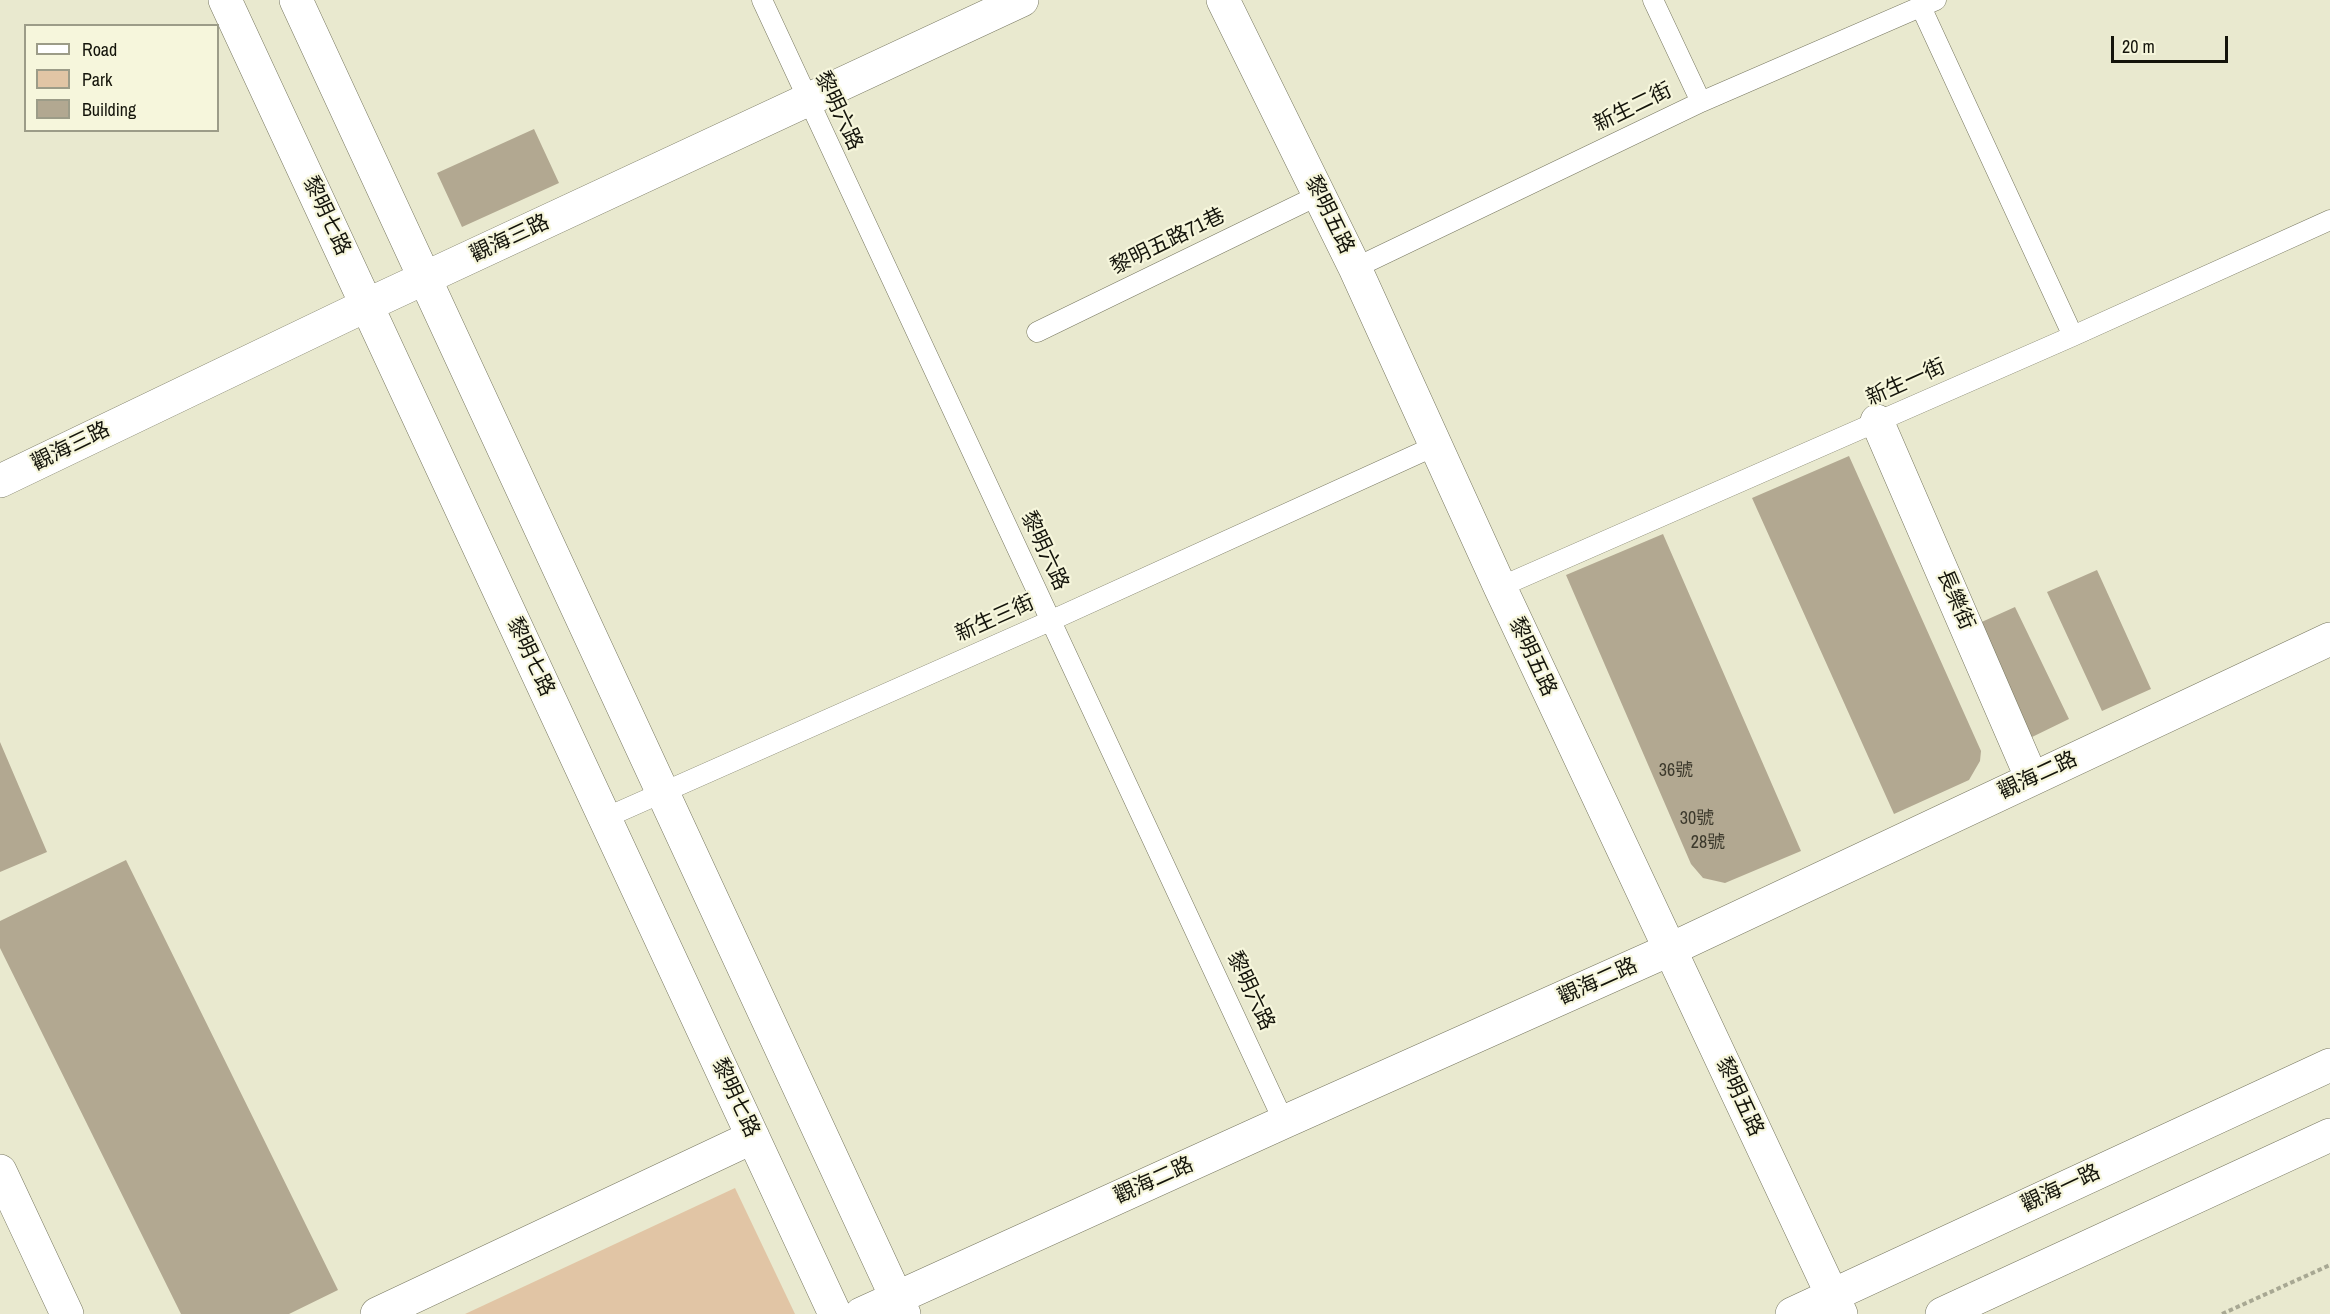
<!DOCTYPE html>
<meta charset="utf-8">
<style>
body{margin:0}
#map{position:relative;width:2330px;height:1314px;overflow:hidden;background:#e9e9cf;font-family:"Archivo Narrow",sans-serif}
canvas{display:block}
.legend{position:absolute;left:24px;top:24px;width:195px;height:108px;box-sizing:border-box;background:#f6f6dc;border:2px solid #9c9c88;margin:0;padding:8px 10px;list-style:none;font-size:18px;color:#14140b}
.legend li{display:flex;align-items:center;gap:12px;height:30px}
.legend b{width:30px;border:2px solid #9c9c88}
.scale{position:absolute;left:2111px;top:36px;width:117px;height:27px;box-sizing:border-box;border:3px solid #14140b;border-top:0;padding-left:8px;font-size:18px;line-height:21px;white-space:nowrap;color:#14140b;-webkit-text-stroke:4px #f6f6dc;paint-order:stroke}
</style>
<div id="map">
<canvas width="2330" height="1314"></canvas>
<ul class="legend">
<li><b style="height:8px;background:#fff"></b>Road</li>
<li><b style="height:16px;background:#e1c5a5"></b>Park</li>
<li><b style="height:16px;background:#b2a891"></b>Building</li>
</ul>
<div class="scale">20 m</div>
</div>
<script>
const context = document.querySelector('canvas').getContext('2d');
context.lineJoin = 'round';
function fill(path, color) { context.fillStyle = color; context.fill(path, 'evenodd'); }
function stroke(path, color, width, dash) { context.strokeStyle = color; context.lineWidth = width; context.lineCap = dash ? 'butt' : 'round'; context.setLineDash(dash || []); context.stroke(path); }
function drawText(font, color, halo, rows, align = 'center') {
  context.font = font + ' "Archivo Narrow","Noto Sans TC",sans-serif'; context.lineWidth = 4.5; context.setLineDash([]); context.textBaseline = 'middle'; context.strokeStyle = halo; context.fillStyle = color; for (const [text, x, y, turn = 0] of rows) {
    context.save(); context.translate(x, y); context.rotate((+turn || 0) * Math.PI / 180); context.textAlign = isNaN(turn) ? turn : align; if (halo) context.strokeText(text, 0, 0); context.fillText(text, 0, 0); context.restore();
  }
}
fill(new Path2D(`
 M735 1188 795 1314H465Z`), '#e1c5a5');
fill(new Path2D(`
 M534 129 559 183 462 227 437 173Z
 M1849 456 1981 751 1980 761 1969 780 1894 814 1752 498Z
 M1663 534 1801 851 1725 883 1703 878 1691 864 1566 575Z
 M2097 570 2151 689 2102 711 2047 592Z
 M2015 607 2069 719 2030 738 1975 625Z
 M0 742 47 852 0 872Z
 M126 860 338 1290 289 1314H181L0 948V921Z`), '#b2a891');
const lane = new Path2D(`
 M762 0 1284 1122
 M1653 0 1701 102
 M1921 7 2073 336
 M1355 268 1701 102 1936 0
 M1037 332 1319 195
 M1500 587 2073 336 2330 220
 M605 818 1050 621 1435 446`);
const street = new Path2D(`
 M225 0 835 1314
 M296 0 904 1314
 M1223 0 1355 268 1500 587 1841 1314
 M1877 421 2032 779
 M0 481 367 305 1022 0
 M0 1171 67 1314
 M377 1314 753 1137
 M861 1314 1284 1122 1669 950 2330 639
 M1792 1314 2330 1065
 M1942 1314 2330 1135`);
stroke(lane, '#76765f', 21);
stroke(street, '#76765f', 34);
stroke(new Path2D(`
 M2222 1314 2330 1265`), '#a8a893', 4, [4.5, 3]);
stroke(lane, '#fff', 20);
stroke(street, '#fff', 33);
drawText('18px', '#3c392c', null, [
 ["36號",1676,771],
 ["30號",1697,819],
 ["28號",1708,843]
]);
drawText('21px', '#14140b', '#f6f6dc', [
 ["新生二街",1633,108,-26],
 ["黎明六路",838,111,65],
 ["黎明五路",1329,215,64],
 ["黎明七路",326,216,65],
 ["觀海三路",510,239,-25],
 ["黎明五路71巷",1168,242,-26],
 ["新生一街",1906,383,-24],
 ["觀海三路",71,447,-26],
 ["黎明六路",1044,551,65],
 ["長樂街",1955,600,67],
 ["新生三街",995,619,-24],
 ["黎明七路",530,657,65],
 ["黎明五路",1532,657,65],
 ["觀海二路",2038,776,-25],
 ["觀海二路",1598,982,-24],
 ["黎明六路",1250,991,65],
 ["黎明五路",1739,1097,65],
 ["黎明七路",735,1098,65],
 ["觀海二路",1154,1181,-24],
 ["觀海一路",2061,1189,-25]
]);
</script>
